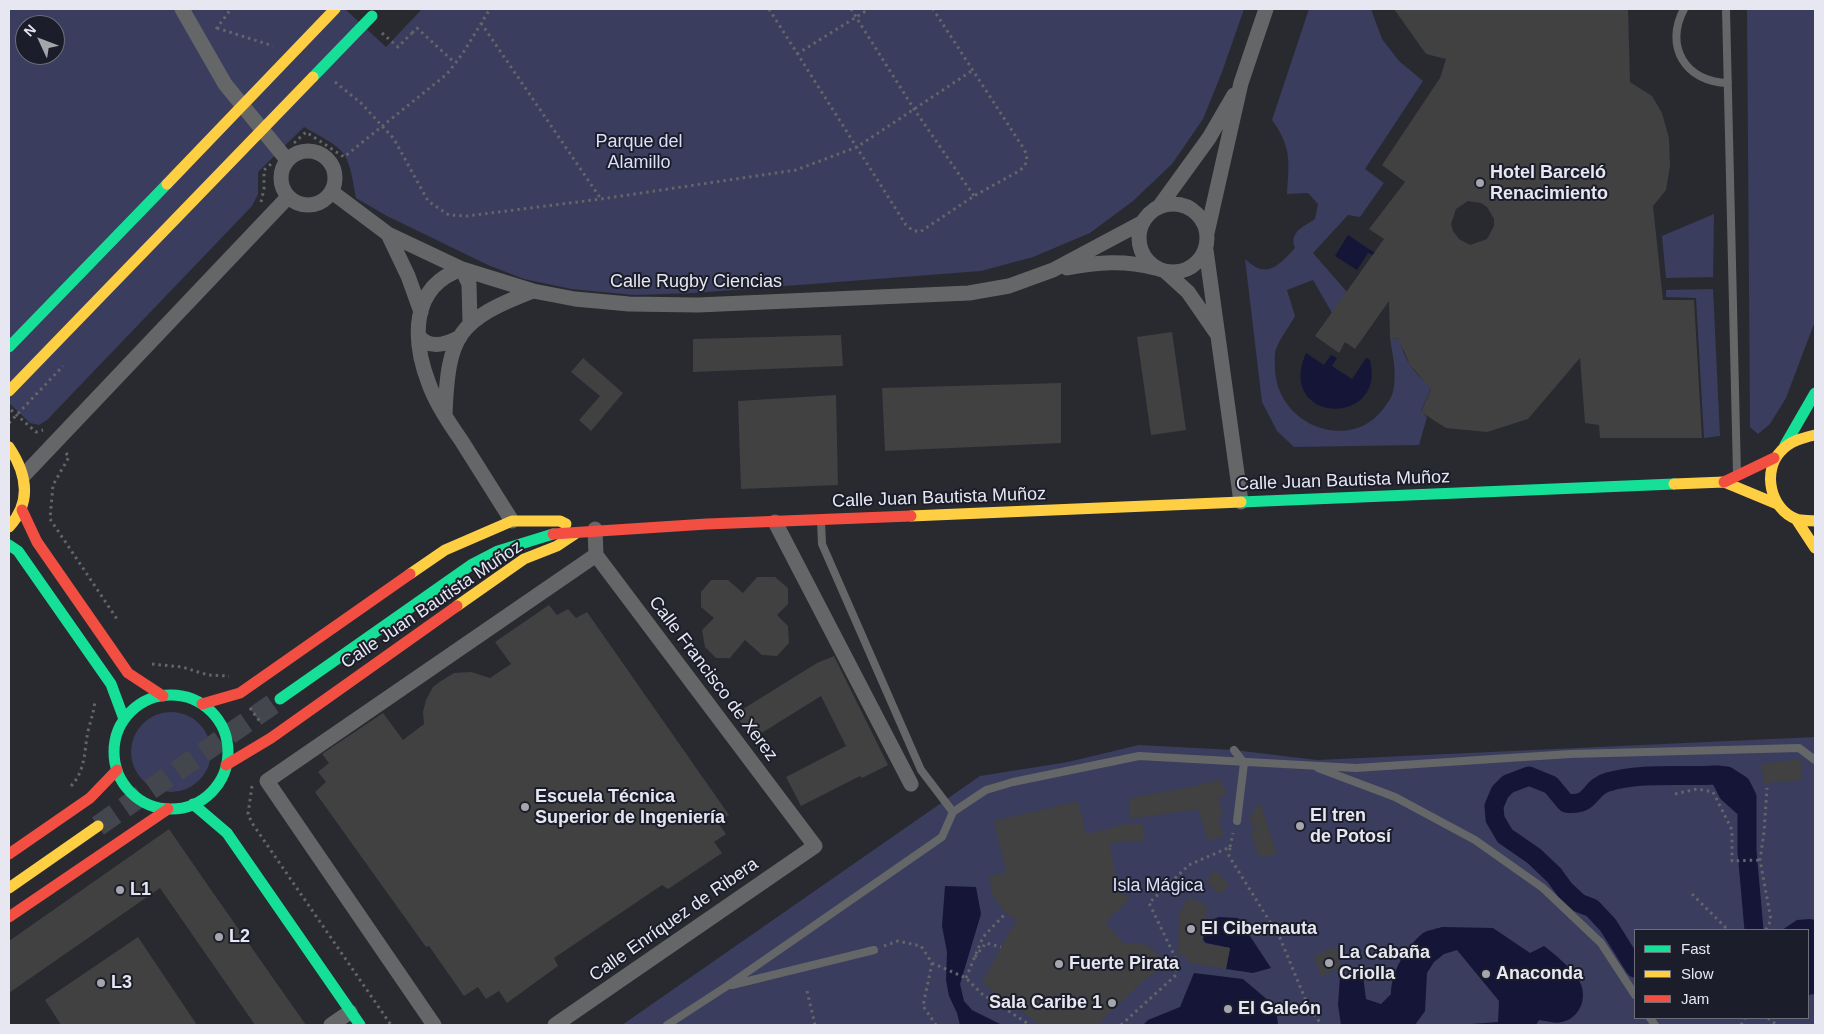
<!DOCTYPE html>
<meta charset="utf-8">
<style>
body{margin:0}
#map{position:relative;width:1824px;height:1034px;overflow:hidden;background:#282a30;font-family:Arial,sans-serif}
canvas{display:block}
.frame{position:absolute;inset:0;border:10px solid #e6e7f0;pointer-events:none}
.legend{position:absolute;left:1634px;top:929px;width:175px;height:90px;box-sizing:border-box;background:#1c1d2a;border:1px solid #6d6e79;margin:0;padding:6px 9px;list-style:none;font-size:15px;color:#e6e7f0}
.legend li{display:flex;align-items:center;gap:10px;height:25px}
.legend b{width:25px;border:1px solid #6d6e79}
.north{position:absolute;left:15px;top:15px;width:50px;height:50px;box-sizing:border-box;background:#1c1d2a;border:1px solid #6d6e79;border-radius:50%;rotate:313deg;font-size:14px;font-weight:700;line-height:20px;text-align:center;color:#e6e7f0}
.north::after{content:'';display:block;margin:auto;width:18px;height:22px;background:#a4a5ad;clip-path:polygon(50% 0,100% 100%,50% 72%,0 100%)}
</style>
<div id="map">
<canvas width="1824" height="1034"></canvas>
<div class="frame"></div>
<ul class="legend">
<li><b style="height:6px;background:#16e098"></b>Fast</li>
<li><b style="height:6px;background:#ffcf43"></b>Slow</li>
<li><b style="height:6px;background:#f24e42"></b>Jam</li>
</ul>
<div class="north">N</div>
</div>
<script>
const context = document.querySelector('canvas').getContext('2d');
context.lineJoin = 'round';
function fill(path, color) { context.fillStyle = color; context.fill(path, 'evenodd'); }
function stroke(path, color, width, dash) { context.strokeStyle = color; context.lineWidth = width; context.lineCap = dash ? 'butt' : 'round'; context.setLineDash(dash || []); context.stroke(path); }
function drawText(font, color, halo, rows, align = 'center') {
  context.font = font + ' Arial,sans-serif'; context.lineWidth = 4; context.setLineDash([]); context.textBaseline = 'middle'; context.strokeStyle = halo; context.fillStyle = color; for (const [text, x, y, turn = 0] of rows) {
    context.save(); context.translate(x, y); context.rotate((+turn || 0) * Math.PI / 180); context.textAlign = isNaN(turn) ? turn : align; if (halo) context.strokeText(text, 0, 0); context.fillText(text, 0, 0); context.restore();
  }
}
fill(new Path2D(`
 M9 9H345L386 47 422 9H1244L1222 72 1203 119 1172 164 1133 201 1090 233 1033 257 981 271 694 293 634 295 571 289 524 279 488 265 387 216 356 198C348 148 346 151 304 127L258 172V194L252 206 47 420 39 425 30 423 9 403ZM25 25H55V55H25Z
 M1309 9H1371L1382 39 1399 61 1423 81 1365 169 1384 183 1360 217 1348 215 1313 253 1347 292 1332 313 1313 280 1287 290 1295 316C1289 327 1280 338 1276 349 1274 355 1275 363 1275 368 1276 427 1354 455 1386 405 1389 401 1392 396 1393 392 1397 374 1393 356 1390 339L1400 338C1402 357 1416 377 1432 386L1421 411 1427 417 1419 445 1294 447 1277 431 1262 402 1245 259C1267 280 1278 266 1295 248 1289 232 1303 227 1315 219L1318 204 1308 193 1287 194C1289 161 1292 148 1272 120Z
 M1747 9H1815V321L1786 398 1770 424 1758 434 1750 427Z
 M1714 214 1713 277 1666 278 1662 236Z
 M1713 289 1720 436 1704 438 1696 298 1666 297V290Z
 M131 752a40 40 0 1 1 80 0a40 40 0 1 1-80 0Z
 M1815 737V1025H622L980 776 1068 762 1139 745 1234 750 1317 760ZM1635 930H1808V1018H1635Z`), '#3a3d5d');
fill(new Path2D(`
 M1348 235 1385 260 1368 253 1357 270 1335 256Z
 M1306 353 1324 365 1331 355 1337 358 1332 366 1352 379 1366 358 1370 360C1387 428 1275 424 1306 353Z
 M945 886 976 887 981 914 960 984 964 1001 972 1010 1002 1025H960L957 1013 949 996 946 980 947 952 942 926Z
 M1219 917 1238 918 1271 968 1253 973 1226 969 1230 948 1206 943 1203 940 1205 922Z
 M1810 919 1815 920V994L1808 995V930H1782L1797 920Z
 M1442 927 1493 928 1530 953 1544 946C1557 956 1569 966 1578 979 1589 995 1581 1018 1562 1022 1556 1024 1546 1021 1539 1020L1536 1025H1459L1498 1022 1499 1001 1457 950 1444 954 1434 962 1427 973 1425 1011 1415 1025H1341L1338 1005 1340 977 1363 976 1366 999 1381 1004 1391 994C1391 972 1406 947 1423 933 1428 930 1436 929 1442 927Z
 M1194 973 1243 979 1276 1007 1278 1025H1143L1148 1020 1180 1007Z`), '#151538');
stroke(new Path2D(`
 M1719 775 1728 793 1747 810
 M1635 968 1608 925 1592 908 1579 903 1565 890 1554 875 1534 856 1505 836 1495 819 1494 806 1500 792 1508 784 1529 776 1551 785 1566 803C1593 807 1588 787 1608 782 1643 772 1680 777 1716 775L1727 776 1741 785 1747 797V851L1754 930`), '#151538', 19);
fill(new Path2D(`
 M1394 9H1628L1630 82 1652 96 1662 113 1669 138 1670 166 1666 190 1653 206 1663 300H1694L1702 438H1600L1599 425 1585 423 1580 358 1528 419 1487 432 1446 428 1421 412 1431 389 1410 365 1398 338 1390 339 1389 301 1355 349 1345 342 1339 353 1315 336 1384 239 1369 229 1405 182 1382 165 1440 78 1446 59 1426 54ZM1468 201 1481 203 1487 207 1494 219V226L1487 239 1470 245 1459 239 1453 231 1451 224 1456 209Z
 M1172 332 1186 430 1151 435 1137 337Z
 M841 335 843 366 693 372V339Z
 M583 358 623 393 591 431 579 420 600 396 571 372Z
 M1061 383V443L885 451 882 388Z
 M836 395 838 485 741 489 738 401Z
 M757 577H775L788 588V604L777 615 788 626 789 643 777 656 762 655 745 640 730 658H716L705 647 702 630 714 618 701 607V592L711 580H728L743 593Z
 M549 605 557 615 568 609 576 618 587 612 729 815 718 823 726 834 714 842 722 853 668 889 662 885 554 958 558 966 507 1003 499 991 486 999 478 987 464 996 429 946 426 947 315 792 326 782 318 772 329 763 322 754 383 713 403 740 424 724 423 712 426 700 433 687 441 681 454 673 471 672 490 678 511 664 495 642Z
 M834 656 888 765 862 778 860 776 801 806 786 777 846 746 821 696 752 739 735 714 817 663Z
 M1801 759 1802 780 1764 783 1761 764Z
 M1221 779 1226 795 1218 797 1223 816 1218 818 1224 836 1208 841 1198 809 1130 819 1129 798 1191 787Z
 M1078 801 1086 834 1115 827V825L1143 823 1144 841 1109 843 1119 889 1130 899 1105 922 1124 944H1145L1169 963 1143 981 1097 1025H1041L982 983 1016 920 1006 913 993 897 989 876 1006 872 994 821Z
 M1260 802 1277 854 1264 857 1258 855 1251 834 1258 826 1251 828 1250 816Z
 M169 829 209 887 306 1025H255L160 888 9 993V941Z
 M1215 870 1230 885 1219 894 1206 880Z
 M1188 897 1207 906 1202 943 1230 948 1226 969 1190 963 1183 954 1178 958 1179 914Z
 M138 937 197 1025H61L45 1000Z
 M1336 946 1341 967 1321 976 1314 956Z`), '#414141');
stroke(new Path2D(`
 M98 826 280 699`), '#44464d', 21, [21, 11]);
stroke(new Path2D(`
 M769 9 906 225 912 230 920 232 974 196 1019 171C1027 165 1029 159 1024 149L933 9
 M851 9 914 109 974 196
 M481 23 601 199
 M217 28 273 46
 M216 29 231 9
 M412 33 417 28 455 63
 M797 54 869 9
 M335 82 361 103 394 139 428 201 449 215 467 216 601 199 796 170 857 147 973 70
 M294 143 306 132 344 157 447 74 463 53 490 9
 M261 202 264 189V170L271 164
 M11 410 36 432 43 430
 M66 453 69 457 53 485 50 519 117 619
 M152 664 182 667 208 675 229 676
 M250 708 261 723
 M71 786C86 770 84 751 88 731 91 720 94 711 95 700
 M252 786 248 814 252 823 391 1025
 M1675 794 1697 789 1713 792 1732 830V861L1760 860
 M1230 847 1233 833
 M1692 894 1728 930
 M1766 930 1771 920 1760 860 1764 832 1767 788
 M884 946 898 941 921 946 932 963 923 1006 936 1025
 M975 957 986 943 1001 947
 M932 963 966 978 982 994 1030 1025
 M966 978 983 937 1006 913
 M807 991 815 1025
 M1768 1018 1777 1025
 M1121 1025 1176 975 1177 961 1149 903 1189 865 1230 847 1229 856 1280 938 1309 1008 1322 1025
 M1741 1025 1745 1018`), '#646568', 3, [2.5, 4]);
stroke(new Path2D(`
 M1684 9C1664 46 1685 82 1728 83
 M1726 9 1737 474
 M821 521 822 544 921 770 953 812
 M1234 750 1244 763 1237 821
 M1318 768 1395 797 1475 840 1543 888 1601 943 1635 995
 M732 985 874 950
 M1650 1018 1655 1025
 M667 1025 727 986 942 837 953 812 986 790 1013 782 1139 756 1356 768 1570 754 1799 748 1815 760`), '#656668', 8);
stroke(new Path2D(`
 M182 9 225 84 287 160
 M281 178a27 27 0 1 1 54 0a27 27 0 1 1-54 0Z
 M332 192 388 234 462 269 533 291 575 299 629 304 698 305 969 293 1009 286 1053 270 1143 222
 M1139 238a34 34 0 1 1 68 0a34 34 0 1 1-68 0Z
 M1159 207 1209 138 1234 95
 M1207 233 1241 83 1266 9
 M388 234 408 276 421 312
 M1206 250 1241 502
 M1067 268C1097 262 1125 260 1155 268
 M1166 272 1188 292 1217 334
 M470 322 469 284 462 269C410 286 412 340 429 384 436 404 449 423 461 440 478 467 495 494 512 521
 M419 336C429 350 447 344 460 337
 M445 415C448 334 458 320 533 291
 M25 474 288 197
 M775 522 911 784
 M331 1025 350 1012
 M434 1025 267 781 596 555
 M555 1025 815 846 596 555 595 529`), '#656668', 15);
stroke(new Path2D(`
 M1785 445 1815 393
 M1241 502 1674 484
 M9 545 18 551 111 684 124 719
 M114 752a57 57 0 1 1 114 0a57 57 0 1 1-114 0Z
 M280 699 471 565 498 551 553 534
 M193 804 227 833 360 1025`), '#16e098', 11);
stroke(new Path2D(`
 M1815 435C1802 438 1790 441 1781 451 1762 471 1770 509 1796 519 1801 521 1809 520 1815 521
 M9 447C27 474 32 502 9 527
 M1674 484 1724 482 1777 504
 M911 516 1241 502
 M1796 519 1815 548
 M410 574 445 550 512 521H560L566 524
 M457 606 524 559 557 546 575 534
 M9 888 98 826`), '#ffcf43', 11);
stroke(new Path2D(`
 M1724 482 1774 458
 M22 510 37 542 128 673 163 696
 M553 534 707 524 911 516
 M202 704 240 693 410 574
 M226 765 271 738 457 606
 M9 854 90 798 117 770
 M9 917 168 809`), '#f24e42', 11);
stroke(new Path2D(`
 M382 33 398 47 412 33
 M9 423 63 366`), '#646568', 3, [2.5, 4]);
stroke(new Path2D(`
 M313 77 372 16
 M9 347 167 184`), '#16e098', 11);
stroke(new Path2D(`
 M167 184 335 9
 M9 391 313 77`), '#ffcf43', 11);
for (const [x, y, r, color] of [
 [1480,183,5,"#a4a5ad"],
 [525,807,5,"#a4a5ad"],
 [1300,826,5,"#a4a5ad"],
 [120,890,5,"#a4a5ad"],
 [1191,929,5,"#a4a5ad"],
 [219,937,5,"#a4a5ad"],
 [1329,963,5,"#a4a5ad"],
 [1059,964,5,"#a4a5ad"],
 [1486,974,5,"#a4a5ad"],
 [101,983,5,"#a4a5ad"],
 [1112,1003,5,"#a4a5ad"],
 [1228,1009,5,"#a4a5ad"]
]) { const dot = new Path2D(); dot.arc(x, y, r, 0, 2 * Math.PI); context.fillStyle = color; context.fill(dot); stroke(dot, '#1c1d2a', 2); }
drawText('18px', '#dadffc', '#1c1d2a', [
 ["Parque del",639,142],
 ["Alamillo",639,163],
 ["Isla Mágica",1158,886]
]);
drawText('bold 18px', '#e6e7f0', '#1c1d2a', [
 ["Hotel Barceló",1490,173],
 ["Renacimiento",1490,194],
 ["Escuela Técnica",535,797],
 ["Superior de Ingeniería",535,818],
 ["El tren",1310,816],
 ["de Potosí",1310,837],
 ["L1",130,890],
 ["El Cibernauta",1201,929],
 ["L2",229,937],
 ["La Cabaña",1339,953],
 ["Criolla",1339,974],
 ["Fuerte Pirata",1069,964],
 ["Anaconda",1496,974],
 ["L3",111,983],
 ["Sala Caribe 1",1102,1003,"right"],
 ["El Galeón",1238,1009]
], 'left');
drawText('18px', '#e6e7f0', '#1c1d2a', [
 ["Calle Rugby Ciencias",696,282],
 ["Calle Juan Bautista Muñoz",1343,481,-2],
 ["Calle Juan Bautista Muñoz",939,498,-2],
 ["Calle Juan Bautista Muñoz",432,605,-34],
 ["Calle Francisco de Xerez",713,679,53],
 ["Calle Enríquez de Ribera",674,920,-35]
]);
</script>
